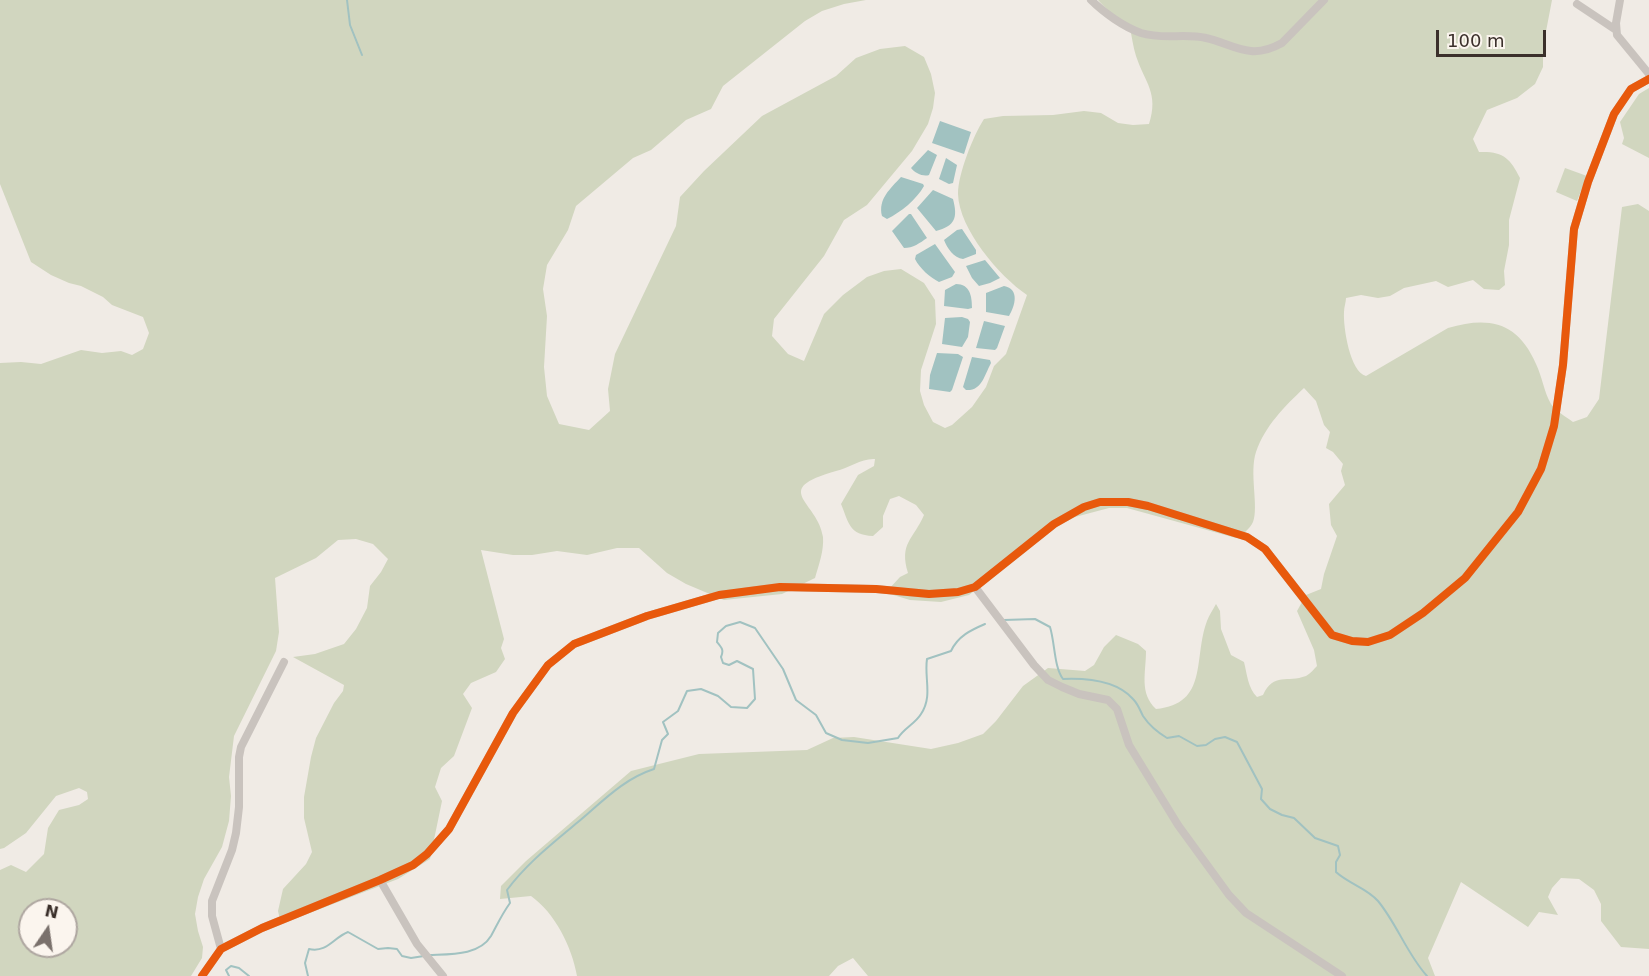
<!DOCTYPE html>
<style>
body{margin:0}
#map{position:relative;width:1649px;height:976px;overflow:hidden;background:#f0ebe5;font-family:"DejaVu Sans",sans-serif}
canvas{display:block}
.north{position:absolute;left:18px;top:898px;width:60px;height:60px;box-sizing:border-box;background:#fbf5ee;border:2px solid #aea6a0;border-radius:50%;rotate:13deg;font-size:16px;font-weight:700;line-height:24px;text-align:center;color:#3b302b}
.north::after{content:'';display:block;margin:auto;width:21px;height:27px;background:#7a716c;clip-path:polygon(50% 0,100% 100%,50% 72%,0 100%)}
.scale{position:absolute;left:1436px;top:30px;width:110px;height:27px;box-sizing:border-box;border:3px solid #3b302b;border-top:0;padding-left:8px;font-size:18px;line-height:21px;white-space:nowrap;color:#3b302b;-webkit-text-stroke:4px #fbf5ee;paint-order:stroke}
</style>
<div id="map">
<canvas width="1649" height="976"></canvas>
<div class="north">N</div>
<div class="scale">100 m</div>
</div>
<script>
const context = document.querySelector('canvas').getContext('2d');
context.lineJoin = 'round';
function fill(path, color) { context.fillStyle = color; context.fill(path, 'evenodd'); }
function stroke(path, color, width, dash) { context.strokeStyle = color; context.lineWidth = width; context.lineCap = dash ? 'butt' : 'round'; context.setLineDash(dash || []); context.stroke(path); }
fill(new Path2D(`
 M0 0H866L844 4 822 11 805 21 723 86 711 109 686 120 651 150 633 158 576 206 568 230 547 265 543 289 547 316 544 367 547 396 559 424 589 430 610 411 608 389 615 354 676 226 680 197 704 171 762 116 836 76 856 58 880 49 905 46 924 57 931 74 935 93 933 108 928 124 912 151 867 205 844 220 824 256 774 319 772 336 788 354 804 361 824 314 843 295 867 277 884 271 901 269 924 283 935 300 936 324 921 370 920 391 924 405 933 422 945 428 952 425 972 407 986 387 994 366 1006 354 1027 295C999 276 959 229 958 194 958 174 973 136 984 119L1003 116 1053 115 1084 111 1101 113 1118 123 1133 125 1149 124C1159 93 1145 83 1136 56 1133 47 1132 37 1130 28L1116 19 1098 0H1552L1543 47V67L1535 84 1517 98 1487 110 1473 139 1479 152C1503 151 1510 158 1520 178L1509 220V245L1504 271 1505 285 1499 290 1484 289 1473 280 1448 287 1436 281 1404 288 1390 296 1378 298 1361 295 1346 298C1346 302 1344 307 1344 312 1343 327 1350 372 1366 376L1448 328C1489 316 1518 322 1536 364 1542 376 1544 392 1551 404 1556 411 1566 417 1573 422L1587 417 1599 399 1622 207 1638 204 1649 211V949L1621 947 1601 921V904L1594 890 1579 879 1561 878 1552 888 1548 897 1558 915 1539 912 1528 927 1461 882 1428 958 1435 976H868L853 958 838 966 829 976H577C572 947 555 913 531 896L500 899 501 886 526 861 631 771 699 754 807 750 833 738 854 737 931 749 958 743 983 734 996 721 1023 686 1048 668 1085 671 1094 665 1104 647 1116 635 1138 644 1146 651C1146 673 1139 693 1156 709 1209 704 1193 658 1207 621 1209 615 1213 610 1216 604L1220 611 1221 629 1231 655 1244 662C1247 674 1248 688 1257 697L1263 695C1274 672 1287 683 1306 676 1310 674 1314 669 1317 666L1314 650 1297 611 1306 595 1321 589 1324 574 1337 536 1331 525 1329 504 1345 485 1341 471 1343 464 1333 452 1326 448 1330 432 1324 425 1316 401 1304 388C1284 407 1265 426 1256 452 1249 473 1259 507 1253 522 1250 529 1242 535 1236 538L1127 508H1109L1075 517 1057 526 969 595 941 602 910 600 890 594 888 590 900 577 908 573C899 543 913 540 924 515L916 505 899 496 890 499 883 516V527L873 536C849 535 849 523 841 504L858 475 874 466 875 459C862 458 849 468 836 471 769 490 818 501 823 537 824 551 819 564 815 578L782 594 724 600 686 584 667 573 639 548H617L587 555 557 551 532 555H513L481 550 504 639 501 648 505 659 496 672 471 683 463 694 472 708 454 756 441 768 435 787 442 801 430 859 398 879 281 924 278 911 283 889 306 864 312 852 304 818V797L311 757 316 738 334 703 343 691 344 685 293 657 315 654 344 644 356 629 367 608 370 586 381 572 388 559 373 544 356 539 338 540 316 558 275 578 279 632 276 651 234 736 229 777 231 796 229 821 222 847 204 879 198 897 195 914 198 931 203 947 202 958 191 976H0V870L11 865 26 872 44 854 48 828 59 810 79 805 88 799 87 792 79 788 56 796 26 833 4 848 0 849V363L21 362 41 364 81 350 102 353 121 351 132 355 143 349 149 333 143 317 112 305 103 297 81 286 69 283 51 275 31 262 0 184ZM30 910H66V946H30Z
 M1649 88V158L1622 144 1624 138 1620 122 1639 94Z
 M1565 168 1587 176 1577 201 1556 192Z`), '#d1d6bf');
fill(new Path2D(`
 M940 121 971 132 964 154 932 143Z
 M928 150 937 155 929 175C923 177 915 173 911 168Z
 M946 158 957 165 953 183 949 184 939 179Z
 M901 177 923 184 924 186C916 200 901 212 887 219L882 216C878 199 890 189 901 177Z
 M933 190 953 199C958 218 955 226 936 231L917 208Z
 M909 214H911L927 238C920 243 913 248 904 248L892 231Z
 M962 229 976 250V254L963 259C954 258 947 248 944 240L957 230Z
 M935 244 955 272 952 277 939 282C930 277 920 269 915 259L916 255Z
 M985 260 1000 278 990 283 979 286 972 278 966 266Z
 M956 284C970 284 972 296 972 308L968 309 944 306 945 290Z
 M1004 286C1020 289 1015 306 1009 316L986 312V293Z
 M962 317 968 319 970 322 968 337 962 347 942 344 945 318Z
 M984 321 1005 326 997 348 995 350 976 348Z
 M937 353 958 354 963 357 952 390 950 392 929 389 930 375Z
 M972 357 990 360 991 363C984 376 982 391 966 390L963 387Z`), '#a1c2c1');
stroke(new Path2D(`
 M347 0 350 25 362 55
 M1004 620 1035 619 1050 627C1055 643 1054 667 1063 679 1087 678 1117 681 1133 699 1138 704 1140 710 1143 716 1149 725 1157 732 1167 738L1179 736 1197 746 1206 745 1215 739 1225 737 1237 742 1262 789 1261 799 1270 809 1282 815 1294 818 1315 838 1338 846 1340 855 1336 862V872C1349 884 1367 888 1378 901 1397 924 1407 954 1427 976
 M429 955C449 954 479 956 491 936 497 925 502 914 510 903L507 890C527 863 552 844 578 822 602 802 623 779 654 769L662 740 668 734 663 722 678 711 687 691 701 689 718 696 731 707 747 708 755 699 753 669 737 661 729 665 723 663 721 657C724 650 722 648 717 642L718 633 726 626 740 622 755 628 783 669 796 700 816 715 826 733 842 740 868 743 898 738C904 728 915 724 921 714 933 696 924 678 927 659L951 651C958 636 971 630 985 624
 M229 976 226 970 231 966 239 968 249 976
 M308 976 305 963 309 949C327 953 333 938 348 932L378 949 388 948 397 949 402 956 411 958 424 956`), '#a1c2c1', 2);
stroke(new Path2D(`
 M1091 0C1104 13 1124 27 1141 33 1163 40 1185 33 1206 38 1221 41 1236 50 1251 51 1262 52 1273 48 1282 43L1324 0
 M1620 0 1616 23 1617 35 1649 74
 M1577 4 1616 30
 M975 587 1034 665 1048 680 1062 687 1079 694 1108 700 1117 709 1129 745 1178 825 1229 895 1246 913 1342 976
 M380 880 417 944 443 976
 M221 949 212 916V901L232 850 236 833 239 807V757L241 747 284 662
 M202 976 221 949 262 928 380 880 413 865 427 854 449 829 513 713 548 665 574 644 647 616 719 595 780 587 876 589 929 594 958 592 975 587 1054 524 1084 507 1100 502H1128L1148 506 1247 537 1265 549 1332 635 1352 641 1368 642 1390 635 1423 613 1465 578 1518 512 1541 469 1554 426 1563 365 1574 229 1588 182 1614 114 1631 89 1649 79`), '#c9c3be', 8);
stroke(new Path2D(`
 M202 976 221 949 262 928 380 880 413 865 427 854 449 829 513 713 548 665 574 644 647 616 719 595 780 587 876 589 929 594 958 592 975 587 1054 524 1084 507 1100 502H1128L1148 506 1247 537 1265 549 1332 635 1352 641 1368 642 1390 635 1423 613 1465 578 1518 512 1541 469 1554 426 1563 365 1574 229 1588 182 1614 114 1631 89 1649 79`), '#e8590c', 8);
</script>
